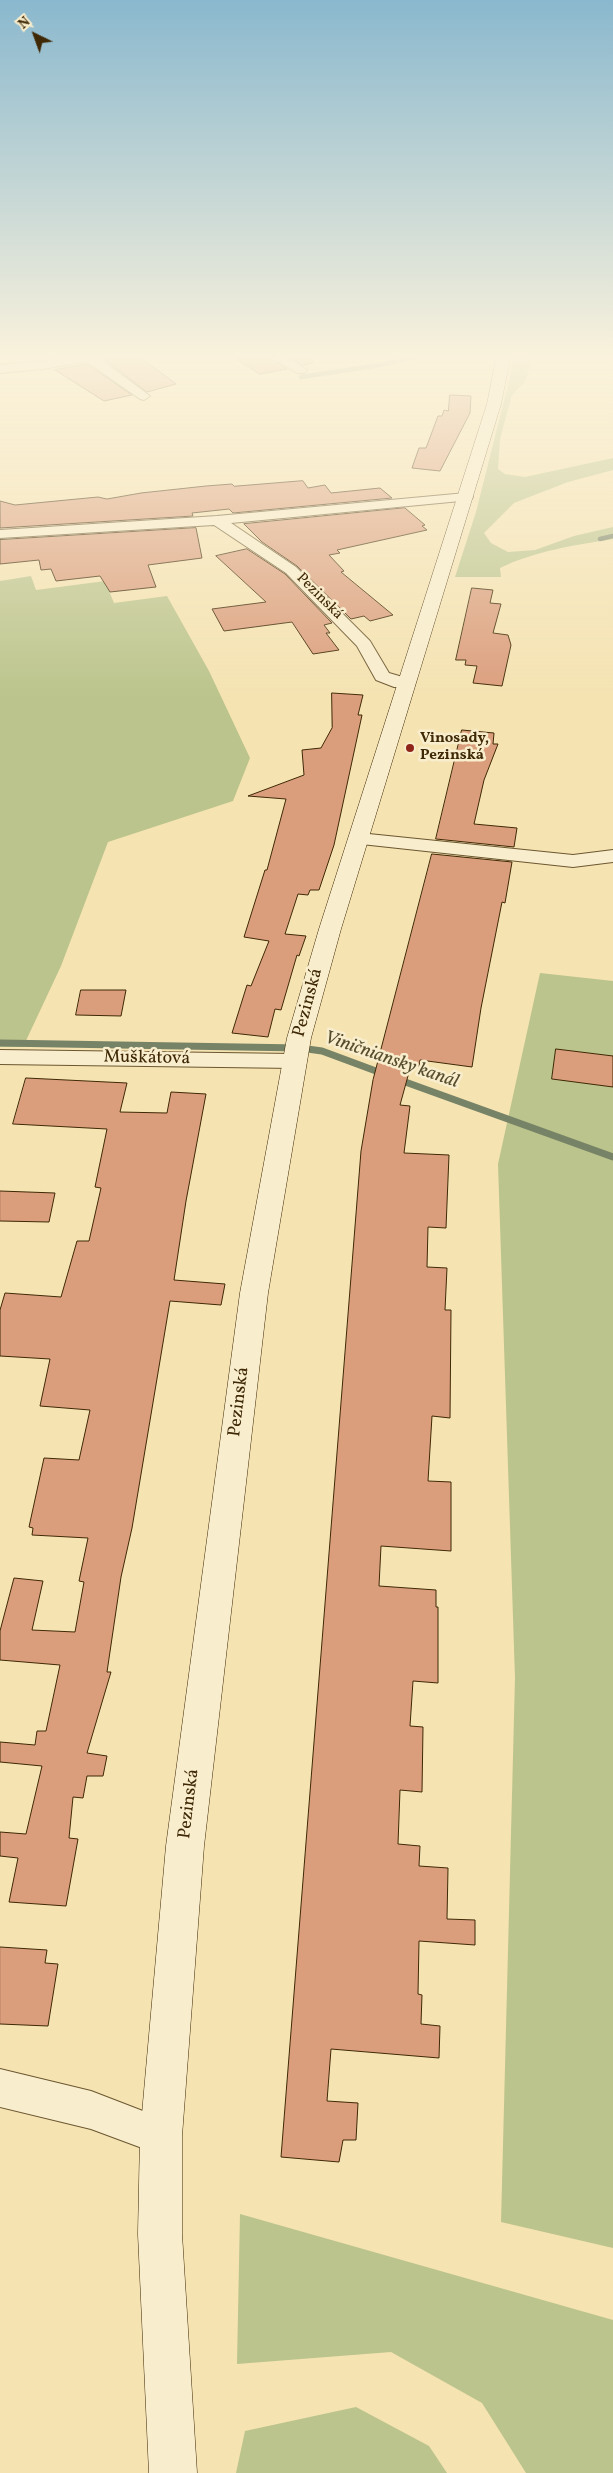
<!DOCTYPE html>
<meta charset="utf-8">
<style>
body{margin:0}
#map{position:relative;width:613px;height:2473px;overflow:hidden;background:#f5e3b2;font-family:Vollkorn,serif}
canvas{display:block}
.north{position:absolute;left:10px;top:10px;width:50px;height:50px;-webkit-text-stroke:4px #f8edcd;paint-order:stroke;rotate:318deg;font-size:14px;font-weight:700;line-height:20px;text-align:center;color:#3f2805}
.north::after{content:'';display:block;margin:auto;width:18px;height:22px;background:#3f2805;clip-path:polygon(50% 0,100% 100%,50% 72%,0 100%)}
</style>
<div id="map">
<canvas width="613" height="2473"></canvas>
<div class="north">N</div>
</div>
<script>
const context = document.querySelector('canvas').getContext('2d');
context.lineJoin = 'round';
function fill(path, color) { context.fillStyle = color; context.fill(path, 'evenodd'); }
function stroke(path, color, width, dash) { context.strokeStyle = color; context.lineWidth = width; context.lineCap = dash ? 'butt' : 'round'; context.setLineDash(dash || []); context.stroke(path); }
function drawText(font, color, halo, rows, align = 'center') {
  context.font = font + ' Vollkorn,serif'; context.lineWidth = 5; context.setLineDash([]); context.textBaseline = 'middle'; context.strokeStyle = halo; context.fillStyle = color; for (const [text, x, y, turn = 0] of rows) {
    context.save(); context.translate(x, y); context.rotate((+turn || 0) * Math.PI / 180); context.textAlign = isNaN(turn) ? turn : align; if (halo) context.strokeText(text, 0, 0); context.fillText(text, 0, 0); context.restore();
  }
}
fill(new Path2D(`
 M513 354H533V356L525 382 512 395 500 439 498 469 505 474 525 477 613 458V470L568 482 514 503 484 533 491 543 508 552 535 550 574 536 613 527V539C575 545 535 551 500 568L501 577H455L476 512 512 369Z
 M31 576 36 590 105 581 114 603 167 596 209 671 250 758 233 801 108 842 61 966 23 1047H0V581Z
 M540 973 613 981V2248L501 2222 515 1678 498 1164Z
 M240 2214 613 2320V2473H526L482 2403 391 2352 237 2364Z
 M356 2407 429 2446 447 2473H236L245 2431Z`), '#bbc48c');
stroke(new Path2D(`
 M301 377 380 365 427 354
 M600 539 613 536`), '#778366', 4.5);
stroke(new Path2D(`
 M0 1043 300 1048 322 1051 384 1074
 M397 1079 613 1157`), '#778366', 7);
const building = new Path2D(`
 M136 354 176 384 147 392 105 360Z
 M229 354H266L287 369 260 374Z
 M285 354H312L313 363 303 365Z
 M87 364 132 395 104 401 55 370Z
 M450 395 471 396 470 413 440 471 412 468 419 448H426L438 416H442L444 410 448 411Z
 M303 481 308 488 325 485 331 493 380 488 392 498 233 513 229 509 192 513 193 516 0 528V501L15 505 98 497 107 499 141 493 206 486 232 484 234 486Z
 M405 508 425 525 422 526 427 530 337 550 340 553 329 555 344 571 341 572 393 615 370 621 364 616 351 619 297 566 262 542 244 524Z
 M196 528 202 558 148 565 156 587 110 592 100 576 56 581 51 569 41 570 39 560 0 564V540Z
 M247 549 285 574 332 623 324 625 330 633H326L339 650 313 654 292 622 224 631 212 609 266 602 216 556Z
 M472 588 493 590 490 603 501 604 493 633 508 635 511 645 502 686 473 683 477 666 465 665 466 660H456Z
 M332 693 363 695 358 715H362L334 845 319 890H310L308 895 298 894 285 934 306 936 299 956 297 955 281 1010 275 1009 268 1037 232 1033 247 985 251 986 269 941 244 937 265 870H267L286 799 248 796 304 775 302 750 321 748 332 728Z
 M462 730 494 733 493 744H498L484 780 474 824 517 828 514 847 436 839Z
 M432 854 512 862 505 903 502 902 481 1008 472 1067 420 1060 419 1066 411 1065 400 1105 410 1106 404 1153 449 1155 446 1228 428 1227 427 1267 447 1268 445 1310H451L450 1418 432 1416 428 1481 451 1482V1551L381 1546 379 1586 436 1590V1607H438V1683L413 1681 410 1726 423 1727 422 1792 400 1790 398 1844 420 1846 419 1866 448 1868 447 1919 475 1920V1945L419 1941 418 1994 422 1995 421 2024 440 2026 439 2058 331 2049 327 2101 358 2103 356 2140H343L339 2162 281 2157 361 1151 373 1080Z
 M81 990H126L121 1016 76 1015Z
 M556 1049 613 1056V1087L552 1079Z
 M26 1078 127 1083 120 1112 167 1113 171 1092 206 1094 186 1201 174 1280 225 1284 221 1305 170 1301 132 1528 121 1577 107 1672H111L87 1753 107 1756 103 1776H87L83 1798 73 1797 69 1838 78 1839 66 1906 9 1902 18 1858 0 1856V1832L26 1834 42 1766 0 1762V1742L35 1745 37 1731H46L60 1665 0 1660V1631L14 1578 43 1581 32 1630 75 1632 84 1582 79 1581 88 1538 32 1535 33 1528 29 1527 44 1458 79 1460 90 1410 40 1406 50 1359 0 1356V1310L5 1293 61 1297 77 1241H89L101 1188 95 1187 107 1129 13 1124Z
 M0 1191 55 1193 49 1222 0 1221Z
 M0 1947 47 1950 45 1963 58 1964 48 2026 0 2024Z`);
fill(building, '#db9e7d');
stroke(building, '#3f2805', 1);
const street = new Path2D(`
 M84 354H108L106 357 99 358 150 396 144 400 140 399 86 361 43 369 0 373V365L43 361Z
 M268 354H282L307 370 305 373H297Z
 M466 493 471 494 473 497 471 500 231 523 296 567 370 641 389 673 413 680 415 684 413 688 394 687 376 680 357 646 286 573 214 525 0 538V530L217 516Z
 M359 833 573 855 613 850V862L573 867 352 843 349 839 352 835Z
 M0 1050 294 1054 302 1056 305 1061 302 1066 294 1068 0 1064Z
 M0 2069 91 2091 174 2123 180 2136 174 2149 161 2155 91 2129 0 2107Z`);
const secondary = new Path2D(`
 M497 354H511L501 404 341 929 311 1038 268 1293 204 1846 182 2136V2234L197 2473H149L138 2234 140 2136 166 1846 240 1293 287 1038 319 929 487 404Z`);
stroke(street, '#6c5730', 2);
stroke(secondary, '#3f2805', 1);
fill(street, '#f8edcd');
fill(secondary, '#f8edcd');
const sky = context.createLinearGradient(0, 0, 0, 700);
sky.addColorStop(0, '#8ab8ce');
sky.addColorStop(0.51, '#faf2dc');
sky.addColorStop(1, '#faf2dc00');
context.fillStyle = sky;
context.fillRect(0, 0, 613, 700);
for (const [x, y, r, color] of [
 [410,748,5,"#8f2418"]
]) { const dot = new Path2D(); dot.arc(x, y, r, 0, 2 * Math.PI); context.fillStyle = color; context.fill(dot); stroke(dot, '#f8edcd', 2); }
drawText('15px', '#3f2805', '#f8edcd', [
 ["Pezinská",319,597,45]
]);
drawText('bold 15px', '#3f2805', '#f8edcd', [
 ["Vinosady,",420,739],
 ["Pezinská",420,756]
], 'left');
drawText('18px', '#3f2805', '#f8edcd', [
 ["Pezinská",309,1003,-75],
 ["Muškátová",147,1059,1],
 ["Pezinská",240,1402,-83],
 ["Pezinská",190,1804,-83]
]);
drawText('italic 19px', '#564e2e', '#f8edcd', [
 ["Viničniansky kanál",391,1061,19]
]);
</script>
